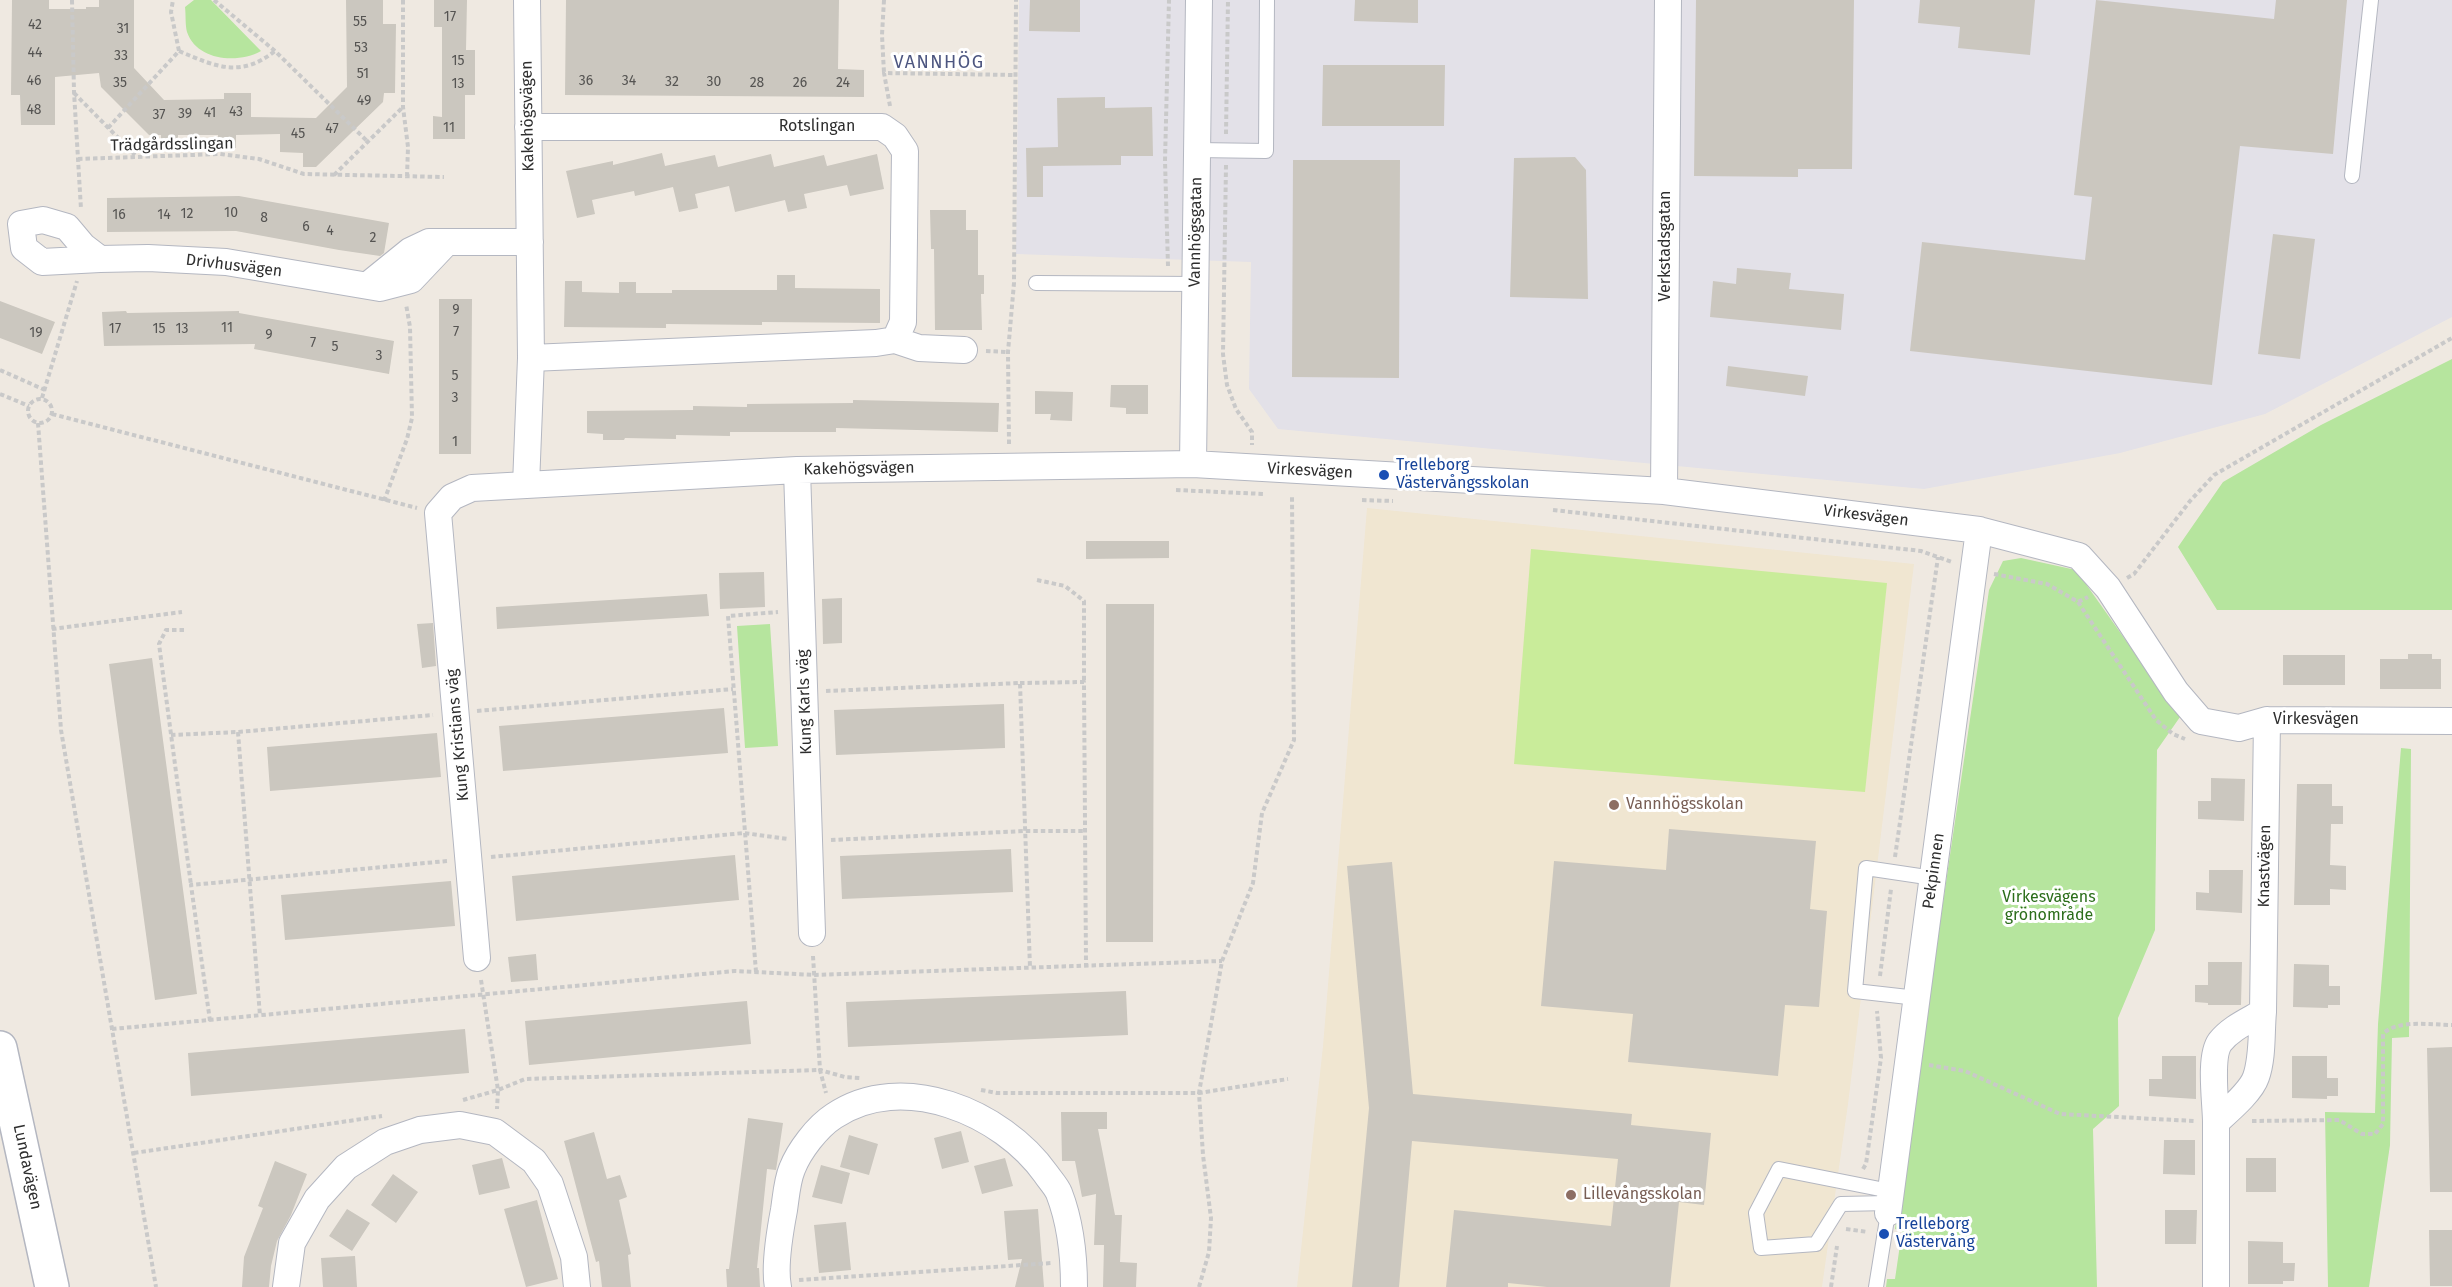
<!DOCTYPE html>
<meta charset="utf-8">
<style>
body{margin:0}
canvas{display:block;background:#efe9e1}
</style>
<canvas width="2452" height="1287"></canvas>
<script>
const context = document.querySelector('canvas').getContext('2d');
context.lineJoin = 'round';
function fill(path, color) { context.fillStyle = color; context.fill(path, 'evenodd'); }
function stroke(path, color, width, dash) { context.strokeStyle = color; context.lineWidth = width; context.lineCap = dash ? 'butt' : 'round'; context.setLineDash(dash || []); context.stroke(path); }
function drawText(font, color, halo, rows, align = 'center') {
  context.font = font + ' "Fira Sans",sans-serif'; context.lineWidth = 6; context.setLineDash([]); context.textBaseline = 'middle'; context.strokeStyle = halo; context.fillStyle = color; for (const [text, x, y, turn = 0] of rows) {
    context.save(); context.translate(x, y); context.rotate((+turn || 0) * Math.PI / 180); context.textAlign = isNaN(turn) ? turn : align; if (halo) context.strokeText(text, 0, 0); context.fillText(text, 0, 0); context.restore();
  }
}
fill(new Path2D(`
 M1019 0H2452V317L2265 414 2120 453 1924 489 1278 429 1249 389 1251 262 1016 254Z`), '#e3e1e8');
fill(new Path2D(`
 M1367 508 1914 564 1848 1104 1822 1287H1297L1323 1046Z`), '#f0e6d1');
fill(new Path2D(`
 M194 0H211L261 51C238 64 197 61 187 32 185 24 186 15 185 7Z
 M2452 359V610H2217L2178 547 2223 482 2321 425Z
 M2021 558 2076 570 2180 717 2157 750 2155 930 2118 1018 2119 1106 2093 1129 2097 1287H1886L1887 1279H1895L1902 1231 1895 1229 1989 590 2003 561Z
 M770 624 778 746 745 748 737 626Z
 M2401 748 2411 749 2409 1037 2392 1038 2390 1145 2369 1287H2328L2325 1112 2375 1113 2378 1024Z`), '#b6e59e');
fill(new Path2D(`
 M1531 549 1887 583 1865 792 1514 764Z`), '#c9ec9a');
fill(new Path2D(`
 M12 0H49V9H86V7H99V0H134V68L164 100 224 99V93H251V117L316 118 347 87 346 0H383V24H396L395 93H384L383 102 316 167H303V153L280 152V134L236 135V148H218V135H178V149H161V135H149L101 87 99 73 55 77V125H21L20 95H11Z
 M434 0H467L466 50H475V95H465V139H433V116L442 117V27H434Z
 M566 0H839L838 69 864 70V97L565 95Z
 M1030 0H1080V32L1029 31Z
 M1355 0H1418V23L1354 21Z
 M1696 0H1854L1852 169H1798V177L1694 176Z
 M1920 0H2035L2030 55 1958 48 1960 27 1918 23Z
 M2096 0 2274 19 2276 0H2347L2333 154 2240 146 2212 385 1910 351 1922 242 2085 260 2092 197 2074 195Z
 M1323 65H1445L1444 126H1322Z
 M1105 97V108L1152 107 1153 156H1121V165L1043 166V197H1027L1026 148 1058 147 1057 98Z
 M662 153 665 166 715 155 718 167 771 154 774 167 824 155 827 166 877 154 884 189 850 196 847 185 804 194 807 208 788 212 785 200 735 212 729 186 695 194 698 208 679 212 673 187 635 196 634 191 592 200 595 214 577 218 566 171 613 161V165Z
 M1575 157 1586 170 1588 299 1510 297 1514 158Z
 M1293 160H1400L1399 378 1292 377Z
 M239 196 389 223 384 253 380 256 339 250 236 231 107 232V198Z
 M930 210H966V230H978V275H984V294H981L982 330H935L934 249H931Z
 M2273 234 2315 239 2300 359 2258 354Z
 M1737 268 1791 273 1789 289 1844 294 1841 330 1710 317 1713 281 1736 284Z
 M777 275H795V288L880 289V323L762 322V325L666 324V328L564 327 565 281H582V292L619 293V282H636V293H672V290H777Z
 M439 299H472L471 454H439Z
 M0 301 55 322 42 354 0 338Z
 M126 311 127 313 239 311V313L394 341 389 374 254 349 255 344 104 346 102 312Z
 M1728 366 1808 376 1805 396 1726 386Z
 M1111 385H1148V414H1126V408L1110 407Z
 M1035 391 1073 392 1072 421 1050 420 1051 414H1035Z
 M853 400 999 403 998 432 836 428V432H730V436L676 435V439L625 438 624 440H603V434L587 433V411L693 410V406L747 407V404L853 403Z
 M1086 541H1169V558L1086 559Z
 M764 572 765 607 720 609 719 573Z
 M707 594 709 616 497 629 496 607Z
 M842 598V643L823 644 822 599Z
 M1106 604H1154L1153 942H1106Z
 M433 623 436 666 422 668 417 624Z
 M2408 654H2432V659H2441V689H2380V659H2408Z
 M2283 655H2345V685H2283Z
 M152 658 197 994 155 1000 109 664Z
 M1004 704 1005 748 836 755 834 710Z
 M724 708 728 753 503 771 499 726Z
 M437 733 441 777 270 791 267 747Z
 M2211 778 2245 779 2244 821 2198 819V801H2211Z
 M2297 784H2332V806H2343V824H2331L2330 865 2346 866V890L2330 889V905H2294Z
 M1669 829 1816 841 1810 909 1827 911 1819 1007 1785 1005 1778 1076 1628 1062 1633 1014 1541 1006 1554 861 1666 870Z
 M1011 849 1013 892 842 899 840 856Z
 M735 855 739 900 516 921 512 876Z
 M1392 862 1413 1094 1632 1114 1631 1125 1711 1133 1704 1205 1679 1202 1670 1287H1547L1508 1283V1287H1446L1454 1210 1611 1226 1618 1159 1412 1141 1399 1287H1352L1369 1108 1347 866Z
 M2209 870H2243L2242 913 2196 910V892L2209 893Z
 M451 881 455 926 285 940 281 895Z
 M536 954 538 980 511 982 508 957Z
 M2208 962H2242L2241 1005H2208V1003L2195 1002V985H2208Z
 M2294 964 2329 965V986H2340V1005H2328V1008L2293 1007Z
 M1126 991 1128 1035 848 1047 846 1002Z
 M747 1001 751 1044 529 1065 525 1021Z
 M465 1029 469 1073 191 1096 188 1053Z
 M2452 1047V1192H2430L2427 1048Z
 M2162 1056H2196V1099L2149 1096V1079H2162Z
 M2292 1056H2327V1078H2338V1096H2327V1099L2292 1098Z
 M1061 1112H1107V1129H1098L1115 1215H1122L1120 1262 1137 1263 1136 1287H1103L1104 1245H1094L1096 1194 1082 1197 1075 1161H1062Z
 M748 1118 783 1123 776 1170 767 1169 757 1268H759L760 1287H727L726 1269H729Z
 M961 1131 969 1162 942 1169 934 1138Z
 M594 1132 607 1179 620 1175 627 1197 619 1200 631 1254 628 1255 631 1287H602L599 1261 596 1262 564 1141Z
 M849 1135 878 1144 869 1175 840 1167Z
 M2164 1140H2195V1175L2163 1174Z
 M502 1158 510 1188 479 1195 472 1165Z
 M1005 1158 1013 1186 982 1194 974 1166Z
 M2246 1158H2276V1192H2246Z
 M275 1161 307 1174 291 1215 277 1241 271 1266 269 1287H242L244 1257 263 1208 258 1206Z
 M821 1165 850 1173 842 1204 812 1197Z
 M393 1174 418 1192 396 1223 371 1205Z
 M537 1200 558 1279 526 1287 504 1209Z
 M347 1209 370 1223 352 1251 329 1236Z
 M1038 1209 1044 1287H1015L1022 1259 1008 1260 1004 1211Z
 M2165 1210H2197L2196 1244H2165Z
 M846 1222 851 1270 819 1273 814 1225Z
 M2429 1230H2452V1286H2430Z
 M2248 1241 2283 1242V1263H2295L2294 1281H2283V1284H2248Z
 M355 1256 357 1287H323L321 1258Z`), '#cbc7bf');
const service = new Path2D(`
 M1197 150 1266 151 1267 0
 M2352 176 2371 0
 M1036 283 1196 284
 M1917 998 1855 991 1866 868 1933 878
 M1889 1203 1841 1204 1816 1244 1761 1248 1756 1213 1779 1169 1890 1191
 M1876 1287 1888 1213`);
const minor = new Path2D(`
 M528 127H882L895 136 905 151 903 322 895 340
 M100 259 42 262 24 248 21 224 43 220 67 227 83 246 100 259 148 258 226 262 380 288 411 280 446 243
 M368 285 410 251 429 242H530
 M531 358 876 343 895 340 919 348 964 350
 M1193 464 1199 0
 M797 470 812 933
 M526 485 531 358 527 0
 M1664 491 1668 0
 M477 958 438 513 452 497 472 488 797 470 1193 464 1664 491 1979 530 2079 556 2108 588 2176 692 2201 721 2239 728 2267 720 2452 721
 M2216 1122C2216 1104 2209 1057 2220 1042 2231 1028 2248 1021 2263 1012
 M1888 1213 1979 530
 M286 1287 292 1243 317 1199 346 1167 385 1142 420 1130 460 1125 495 1132 534 1161 550 1184 574 1257 577 1287
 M778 1287C774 1267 780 1231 784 1210 786 1197 787 1181 792 1169 799 1151 817 1127 834 1116 902 1070 1002 1112 1046 1174 1050 1180 1056 1186 1059 1193 1071 1224 1074 1255 1074 1287
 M2216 1287V1122C2228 1111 2251 1092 2256 1077 2263 1057 2261 1033 2263 1012L2267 720`);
const secondary = new Path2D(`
 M0 1048 52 1287`);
stroke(service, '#b4b7c1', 16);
stroke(minor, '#b4b7c1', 28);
stroke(secondary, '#b4b7c1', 36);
stroke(new Path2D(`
 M72 0 74 92 81 209
 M214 0 275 51 368 142
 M403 0V107L408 147 407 177
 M884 0 882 35 884 73
 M179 51C216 67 241 78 275 51
 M74 93 136 156
 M890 106 884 73 1015 75
 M108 128 179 51 171 12 173 0
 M1226 134 1228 0
 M78 159 220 154 259 159 304 174 444 177
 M1226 165 1223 354 1227 385 1236 409 1252 432V445
 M334 175 403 107
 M1168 266 1165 161 1169 0
 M986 351 1008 352
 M0 370 45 390
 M0 394 29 406
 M42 398 77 281
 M28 411a12 12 0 1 1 24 0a12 12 0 1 1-24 0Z
 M52 414 417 508
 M38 423 61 730 156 1287
 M1009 444 1008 352 1014 283 1016 0
 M1176 490 1264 494
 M1362 500 1393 501
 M384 501 407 439 412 418 410 327 406 304
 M1553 510 1921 551 1952 562
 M1994 574 2047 584 2078 602 2088 597
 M2127 578 2134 574 2190 501 2214 475 2452 338
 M1037 580 1065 586 1084 601V682
 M2078 602 2156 720 2173 734 2185 739
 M52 629 182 612
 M184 630H166L159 644 191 885
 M1020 683 1084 682 1086 966
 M826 691 1020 683 1030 968
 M477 711 733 689
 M238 732 260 1016
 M171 735 238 732 433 715
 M831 840 1025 831H1085
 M491 857 744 833 788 839
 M1895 857 1938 557
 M813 956 820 1070 845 1077 860 1078
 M756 972 728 616 778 612
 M1880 976 1891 889
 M481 980 498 1090 497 1109
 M210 1021 191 885 447 861
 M112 1029 735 971 815 975 1222 961
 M1929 1065 1965 1071 2060 1114 2194 1121
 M981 1090 997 1093H1199L1288 1079
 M463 1100 498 1090 525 1079 820 1070 826 1093
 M2252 1121 2339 1120 2362 1134H2375L2383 1124V1034C2397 1019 2432 1025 2452 1025
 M134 1153 382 1116
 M1863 1169 1866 1164 1881 1058 1877 1011
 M1846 1229 1868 1232
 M799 1280 1052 1263
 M1199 1287 1209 1252 1211 1218 1203 1155 1199 1093 1222 961 1253 883 1262 813 1294 740 1292 495
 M1831 1287 1837 1246`), '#c9c9c9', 4, [4.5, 3]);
stroke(service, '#fff', 14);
stroke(minor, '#fff', 26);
stroke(secondary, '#fff', 33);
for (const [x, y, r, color] of [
 [1384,475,6,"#1a4fb4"],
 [1614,805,6,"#8d6e63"],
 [1571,1195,6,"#8d6e63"],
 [1884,1234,6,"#1a4fb4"]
]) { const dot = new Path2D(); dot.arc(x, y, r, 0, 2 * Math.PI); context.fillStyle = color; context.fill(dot); stroke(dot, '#fff', 2); }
drawText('14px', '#555452', null, [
 ["17",450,17],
 ["55",360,22],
 ["42",35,25],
 ["31",123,29],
 ["53",361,48],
 ["44",35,53],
 ["33",121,56],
 ["15",458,61],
 ["51",363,74],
 ["46",34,81],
 ["36",586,81],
 ["34",629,81],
 ["32",672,82],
 ["30",714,82],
 ["35",120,83],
 ["28",757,83],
 ["26",800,83],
 ["24",843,83],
 ["13",458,84],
 ["49",364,101],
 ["48",34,110],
 ["43",236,112],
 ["41",210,113],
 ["39",185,114],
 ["37",159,115],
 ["11",449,128],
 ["47",332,129],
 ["45",298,134],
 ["10",231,213],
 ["12",187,214],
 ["16",119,215],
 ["14",164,215],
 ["8",264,218],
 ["6",306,227],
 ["4",330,231],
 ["2",373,238],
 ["9",456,310],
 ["11",227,328],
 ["17",115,329],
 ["15",159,329],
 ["13",182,329],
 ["7",456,332],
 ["19",36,333],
 ["9",269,335],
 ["7",313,343],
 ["5",335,347],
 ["3",379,356],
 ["5",455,376],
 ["3",455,398],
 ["1",455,442]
]);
drawText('16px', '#2e2e2e', '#fff', [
 ["Kakehögsvägen",528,116,-91],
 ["Rotslingan",817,127],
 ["Trädgårdsslingan",172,145,-1],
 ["Vannhögsgatan",1196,232,-89],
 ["Verkstadsgatan",1666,246,-90],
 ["Drivhusvägen",234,266,7],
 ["Kakehögsvägen",859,469,-1],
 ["Virkesvägen",1310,471,3],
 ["Virkesvägen",1866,516,7],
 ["Kung Karls väg",805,702,-92],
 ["Virkesvägen",2316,720],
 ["Kung Kristians väg",458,735,-95],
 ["Knastvägen",2265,866,-89],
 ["Pekpinnen",1934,871,-82],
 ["Lundavägen",27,1167,78]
]);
drawText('16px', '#164399', '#fff', [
 ["Trelleborg",1396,466],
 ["Västervångsskolan",1396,484],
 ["Trelleborg",1896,1225],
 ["Västervång",1896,1243]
], 'left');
drawText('16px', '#785e54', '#fff', [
 ["Vannhögsskolan",1626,805],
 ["Lillevångsskolan",1583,1195]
], 'left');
drawText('16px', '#2c6e1b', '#fff', [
 ["Virkesvägens",2049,898],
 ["grönområde",2049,916]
]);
context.letterSpacing = '1.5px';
drawText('18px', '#4d5680', '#fff', [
 ["VANNHÖG",939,63]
]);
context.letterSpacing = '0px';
</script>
